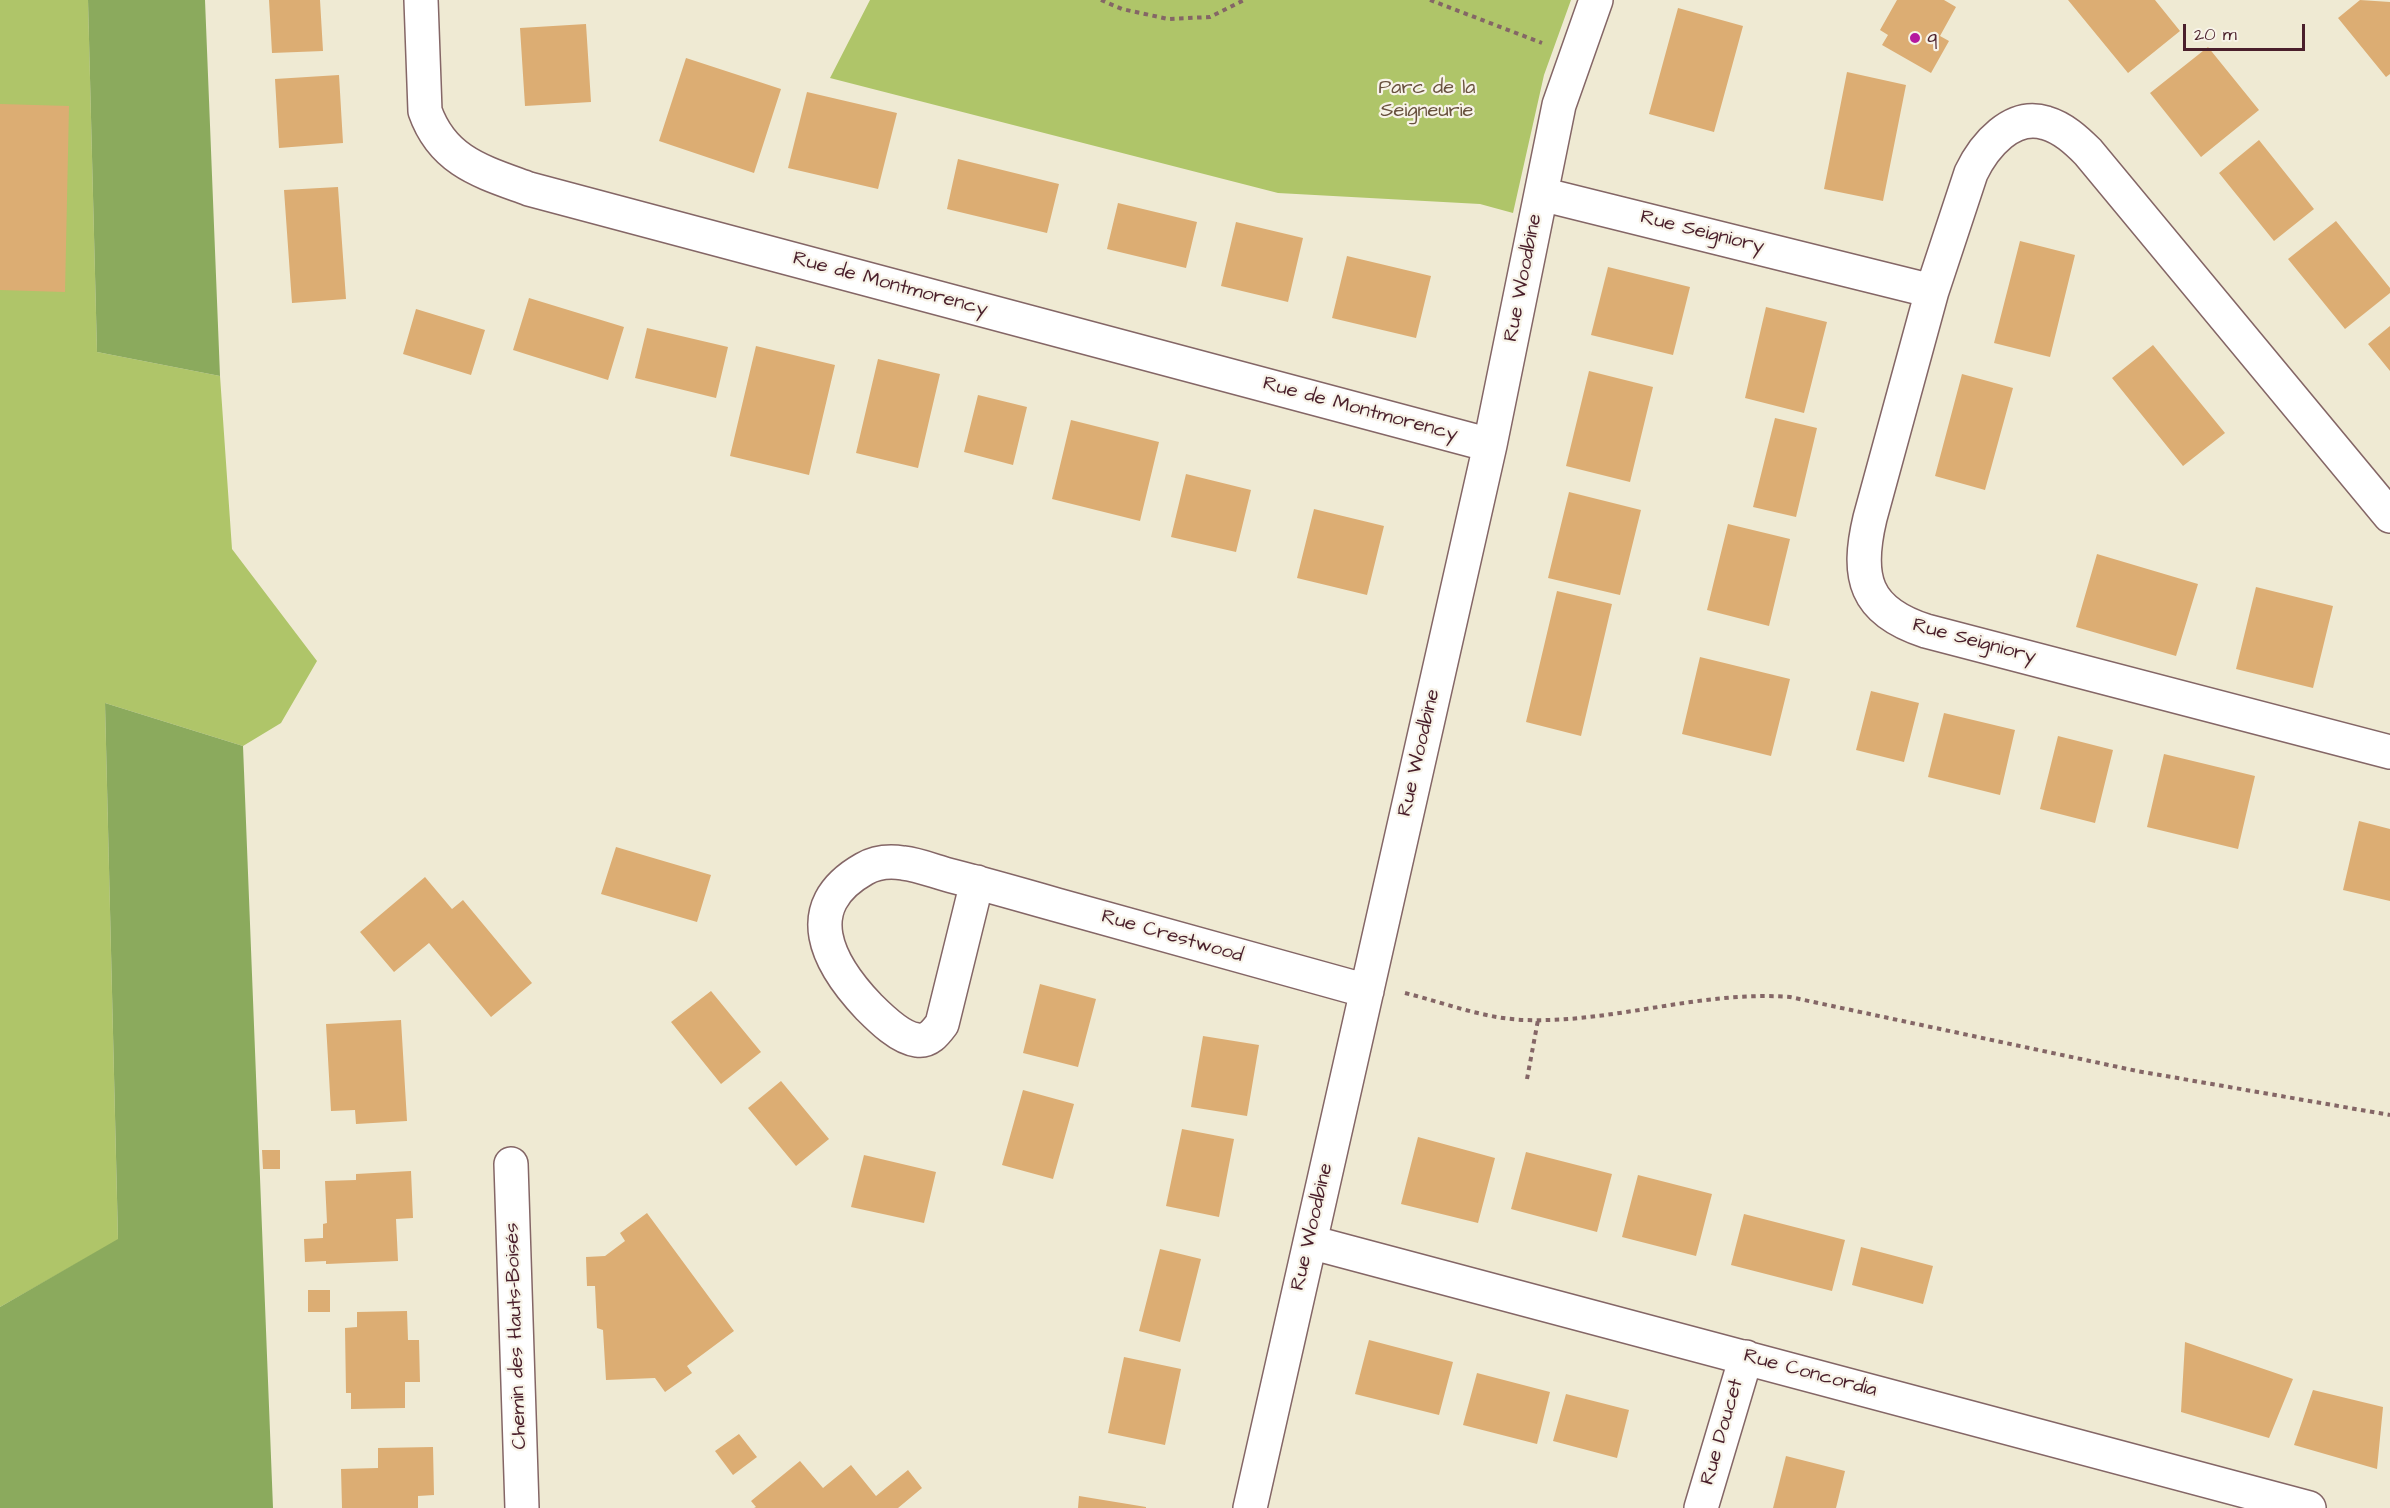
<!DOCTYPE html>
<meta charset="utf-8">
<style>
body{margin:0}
#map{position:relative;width:2390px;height:1508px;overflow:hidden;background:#efead3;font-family:"Architects Daughter",sans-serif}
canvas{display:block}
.scale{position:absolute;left:2183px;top:24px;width:122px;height:27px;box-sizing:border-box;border:3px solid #4a1f2b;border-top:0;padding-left:8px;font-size:18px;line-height:21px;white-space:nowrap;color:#4a1f2b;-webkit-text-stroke:4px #f7f3e8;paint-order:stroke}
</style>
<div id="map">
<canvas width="2390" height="1508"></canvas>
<div class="scale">20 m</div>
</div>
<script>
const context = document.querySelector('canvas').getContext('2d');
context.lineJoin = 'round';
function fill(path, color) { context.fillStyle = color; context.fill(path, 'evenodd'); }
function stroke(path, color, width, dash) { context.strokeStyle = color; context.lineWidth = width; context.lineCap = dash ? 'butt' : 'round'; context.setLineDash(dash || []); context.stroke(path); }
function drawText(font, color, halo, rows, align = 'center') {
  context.font = font + ' "Architects Daughter",sans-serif'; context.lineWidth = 4.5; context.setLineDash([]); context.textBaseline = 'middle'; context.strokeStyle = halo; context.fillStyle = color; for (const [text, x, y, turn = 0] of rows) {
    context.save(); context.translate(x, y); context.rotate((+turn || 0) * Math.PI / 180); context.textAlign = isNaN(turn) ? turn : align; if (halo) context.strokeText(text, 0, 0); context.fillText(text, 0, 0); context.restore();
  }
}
fill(new Path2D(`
 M0 0H88L97 352 220 376 232 549 317 661 281 723 243 746 105 703 118 1240 0 1307Z
 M870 0H1571L1544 75 1513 213 1480 204 1278 193 830 78Z`), '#afc569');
fill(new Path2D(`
 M88 0H205L220 376 97 352Z
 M105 703 243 746 273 1508H0V1307L118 1239Z`), '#8baa5d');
fill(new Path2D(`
 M269 0H320L323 51 272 53Z
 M1897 0H1944L1956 7 1940 36 1949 41 1931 73 1882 45 1888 35 1880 30Z
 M2068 0H2155L2180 31 2128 73Z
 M2360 0 2390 2V74L2386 77 2338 18Z
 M1678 8 1743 26 1714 132 1649 114Z
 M586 24 591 102 525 106 520 28Z
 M2208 47 2259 110 2201 157 2150 93Z
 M686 58 781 89 754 173 659 141Z
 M1847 72 1906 85 1883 201 1824 189Z
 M339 75 343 143 279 148 275 79Z
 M807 92 897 113 878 189 788 168Z
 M0 104 69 106 65 292 0 290Z
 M2259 140 2314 209 2274 241 2219 173Z
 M958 159 1059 184 1047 233 947 209Z
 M338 187 346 299 292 303 284 190Z
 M1118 203 1197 222 1186 268 1107 249Z
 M2336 221 2390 288V293L2345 329 2288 259Z
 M1236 222 1303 238 1288 302 1221 286Z
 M2020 241 2075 255 2050 357 1994 343Z
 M1347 256 1431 276 1416 338 1332 318Z
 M1608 267 1690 287 1673 355 1591 335Z
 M529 298 624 327 608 380 513 350Z
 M1766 307 1827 322 1804 413 1745 398Z
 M416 309 485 330 471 375 403 354Z
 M2390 326V371L2368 344Z
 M647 328 728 347 716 398 635 378Z
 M2153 345 2225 433 2183 466 2112 378Z
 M756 346 835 365 809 475 730 456Z
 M878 359 940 374 918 468 856 453Z
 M1589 371 1653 387 1630 482 1566 466Z
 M1962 374 2013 388 1985 490 1935 476Z
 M978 395 1027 407 1013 465 964 452Z
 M1775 418 1817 428 1796 517 1753 507Z
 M1071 420 1159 442 1140 521 1052 499Z
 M1186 474 1251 490 1236 552 1171 537Z
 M1569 492 1641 510 1620 595 1548 578Z
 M1314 509 1384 526 1367 595 1297 578Z
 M1728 524 1790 539 1769 626 1707 610Z
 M2097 554 2198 584 2176 656 2076 627Z
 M2256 587 2333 606 2313 688 2236 669Z
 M1557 591 1612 604 1581 736 1526 722Z
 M1700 657 1790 679 1771 756 1682 734Z
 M1871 691 1919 703 1904 762 1856 750Z
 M1944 713 2015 730 2000 795 1928 777Z
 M2058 736 2113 750 2095 823 2040 809Z
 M2164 754 2255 776 2238 849 2147 827Z
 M2359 821 2390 829V901L2343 890Z
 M616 847 711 875 697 922 601 894Z
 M425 877 452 909 463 900 532 983 491 1017 429 943 394 972 360 932Z
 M1040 984 1096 999 1078 1067 1023 1053Z
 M711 991 761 1052 721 1084 671 1022Z
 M401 1020 407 1121 356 1124 355 1110 331 1111 326 1024Z
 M1203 1036 1259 1045 1247 1116 1191 1107Z
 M781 1081 829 1139 796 1166 748 1108Z
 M1023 1090 1074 1104 1053 1179 1002 1165Z
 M1182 1129 1234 1139 1219 1217 1166 1206Z
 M1418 1137 1495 1158 1478 1223 1401 1204Z
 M262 1150H280V1169H263Z
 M1526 1152 1612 1174 1597 1232 1511 1209Z
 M864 1155 936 1172 924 1223 851 1207Z
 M411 1171 413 1218 396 1219 398 1261 326 1264V1261L305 1262 304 1239 323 1238V1224L327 1223 325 1181 356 1180V1174Z
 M1638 1175 1712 1194 1696 1256 1622 1237Z
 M647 1213 734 1331 687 1366 692 1373 665 1392 655 1378 606 1380 603 1330 597 1328 595 1286H587L586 1257 605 1256 625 1241 620 1233Z
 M1744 1214 1845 1240 1832 1291 1731 1265Z
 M1861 1247 1933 1266 1923 1304 1852 1285Z
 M1160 1249 1201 1259 1180 1342 1139 1331Z
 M308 1290H330V1312H308Z
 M407 1311 408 1340H419L420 1382H405V1408L351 1409V1393H346L345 1328 357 1327V1312Z
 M1369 1340 1453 1362 1439 1415 1355 1394Z
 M2185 1342 2293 1379 2269 1438 2181 1412Z
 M1124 1357 1181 1369 1165 1445 1108 1433Z
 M1477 1373 1550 1392 1537 1444 1463 1425Z
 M2313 1390 2383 1407 2377 1469 2294 1445Z
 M1566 1394 1629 1410 1617 1458 1553 1441Z
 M739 1434 757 1457 733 1475 715 1451Z
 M433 1447 434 1495 418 1496V1508H342L341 1469 378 1468V1448Z
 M1786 1456 1845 1471 1836 1508H1773Z
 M800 1461 823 1488 851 1465 876 1496 908 1470 922 1488 898 1508H754L756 1507 751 1501Z
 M1079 1496 1146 1507V1508H1078Z`), '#dcad73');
const minor = new Path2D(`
 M421 0 425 111C443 162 483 172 529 189L1490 445
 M1541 194 1932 291
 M2390 516 2088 152C2076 140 2063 128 2046 123 2012 112 1984 146 1971 173L1932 291 1870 518C1856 577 1864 611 1926 631L2390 752
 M977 882 942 1024C936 1032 929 1042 917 1040 900 1038 881 1019 869 1007 828 964 797 907 864 869 876 862 890 861 903 863 920 865 936 872 952 876 987 885 1022 895 1057 905 1160 933 1263 962 1367 991
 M511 1164 522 1508
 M1310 1242 2309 1508
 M1250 1508 1490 445 1559 105 1596 0
 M1701 1508 1746 1357`);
stroke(minor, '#846666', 36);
stroke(new Path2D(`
 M1101 0 1122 9 1168 19 1210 17 1244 0
 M1430 0 1542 43
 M1405 993C1445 1003 1485 1019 1526 1020 1614 1023 1702 990 1790 997L2137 1071 2390 1115
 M1527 1079 1538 1020`), '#846666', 4, [4.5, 4.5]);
stroke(minor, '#fff', 33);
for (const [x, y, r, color] of [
 [1915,38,6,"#b5179e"]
]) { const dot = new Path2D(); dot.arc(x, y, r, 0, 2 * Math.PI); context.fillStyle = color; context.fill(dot); stroke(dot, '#f7f3e8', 2); }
drawText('20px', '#4a1f2b', '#f7f3e8', [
 ["q",1927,38]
], 'left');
drawText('20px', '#68513e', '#f7f3e8', [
 ["Parc de la",1427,89],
 ["Seigneurie",1427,112]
]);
drawText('20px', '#4a1f2b', '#f7f3e8', [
 ["Rue Seigniory",1702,233,14],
 ["Rue Woodbine",1524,278,-79],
 ["Rue de Montmorency",890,285,15],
 ["Rue de Montmorency",1360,410,15],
 ["Rue Seigniory",1974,642,15],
 ["Rue Woodbine",1420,753,-77],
 ["Rue Crestwood",1172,937,16],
 ["Rue Woodbine",1313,1227,-77],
 ["Chemin des Hauts-Boisés",517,1336,-92],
 ["Rue Concordia",1810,1374,15],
 ["Rue Doucet",1723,1432,-74]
]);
</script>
